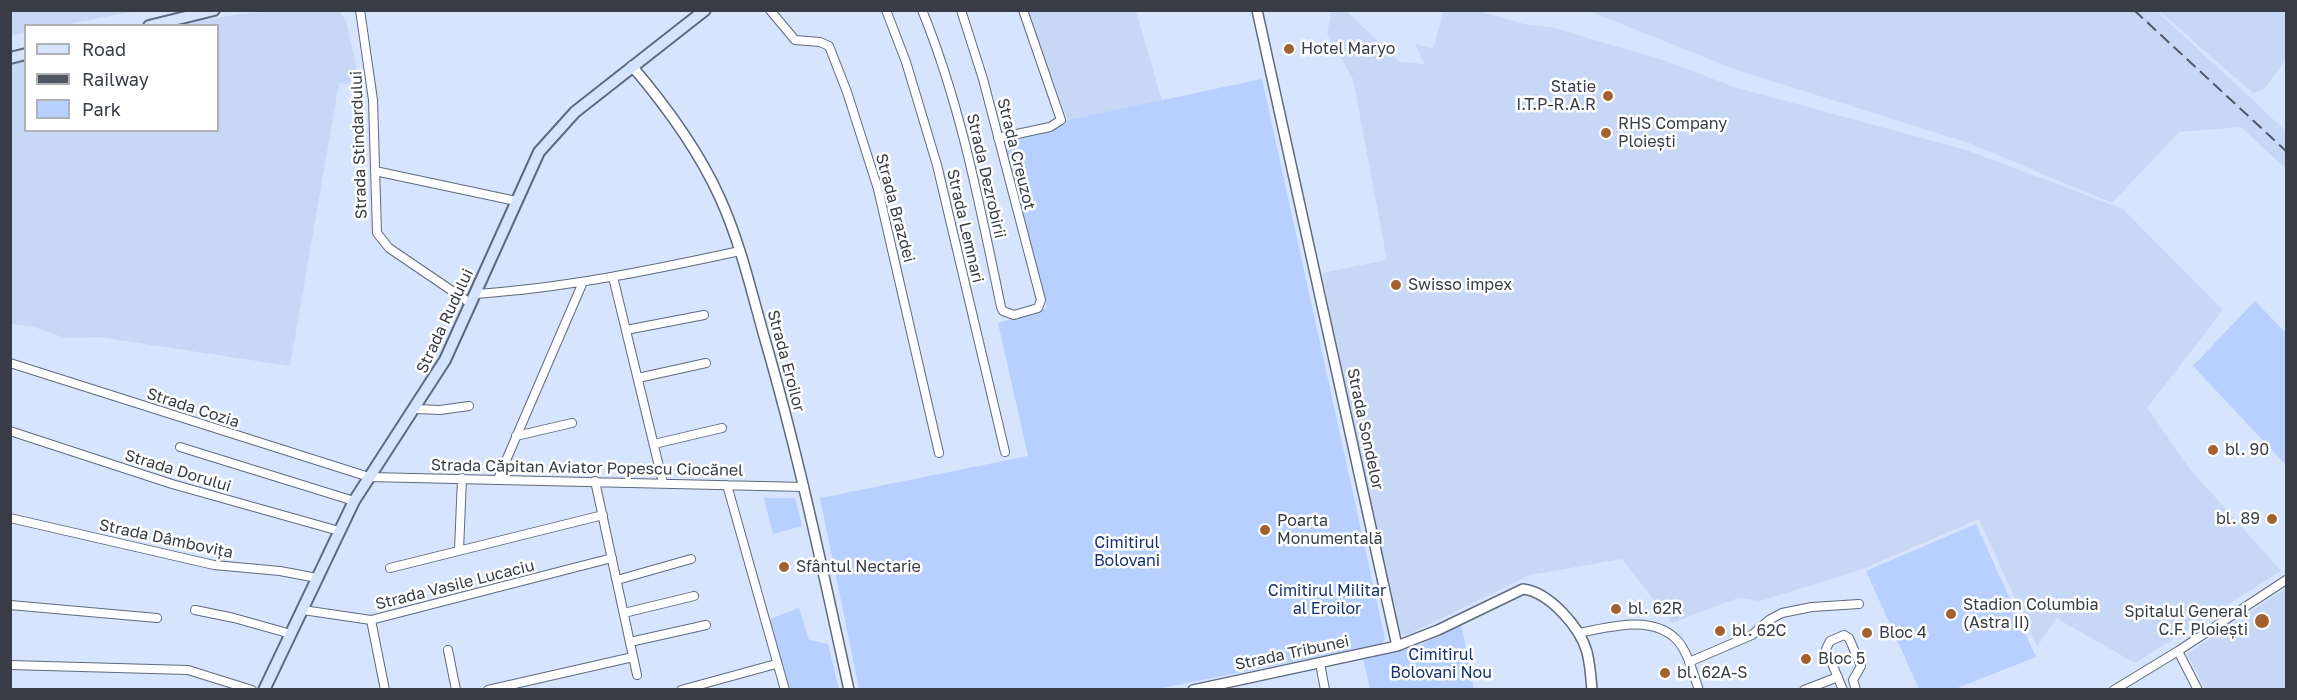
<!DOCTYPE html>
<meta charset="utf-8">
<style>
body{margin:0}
#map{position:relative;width:2297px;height:700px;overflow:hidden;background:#d7e4fd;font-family:"Golos Text",sans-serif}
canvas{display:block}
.frame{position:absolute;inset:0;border:12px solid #373c46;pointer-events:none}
.legend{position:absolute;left:24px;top:24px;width:195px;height:108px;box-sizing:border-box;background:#fff;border:2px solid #afb1b5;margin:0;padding:8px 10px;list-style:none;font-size:18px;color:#373c46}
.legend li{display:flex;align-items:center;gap:12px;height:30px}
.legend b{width:30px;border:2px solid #afb1b5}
</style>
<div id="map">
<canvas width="2297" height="700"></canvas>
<div class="frame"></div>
<ul class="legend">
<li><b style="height:8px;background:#d6e3fc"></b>Road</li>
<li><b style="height:8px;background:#505662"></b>Railway</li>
<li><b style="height:16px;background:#b7d0ff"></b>Park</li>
</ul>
</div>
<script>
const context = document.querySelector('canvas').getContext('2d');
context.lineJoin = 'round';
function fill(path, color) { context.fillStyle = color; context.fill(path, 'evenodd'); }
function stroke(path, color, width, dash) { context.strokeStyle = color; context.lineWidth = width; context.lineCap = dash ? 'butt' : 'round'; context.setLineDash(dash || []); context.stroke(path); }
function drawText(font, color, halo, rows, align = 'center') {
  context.font = font + ' "Golos Text",sans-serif'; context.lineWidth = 5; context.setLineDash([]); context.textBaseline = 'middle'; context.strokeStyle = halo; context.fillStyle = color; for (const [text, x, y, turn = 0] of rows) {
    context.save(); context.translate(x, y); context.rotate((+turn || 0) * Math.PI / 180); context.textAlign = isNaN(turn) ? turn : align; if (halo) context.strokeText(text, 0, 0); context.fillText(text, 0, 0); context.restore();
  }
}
fill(new Path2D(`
 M11 10H135V11L64 25 26 26 25 33 11 36Z
 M274 11H339L346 21 360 85 339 83 290 366 99 337 65 338 34 327 11 324V65L25 61 26 130H218V26L178 25 240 14Z
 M1026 11H1136L1162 101 1068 120Z
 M1332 11H1346L1400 62 1424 64 1415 44 1433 49 1444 11H1478L1524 24 1551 27 1669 62 1734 87 1966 150 2123 209 2223 310 2147 408 2190 469 2281 571 2135 663 2056 618 2037 647 1979 519 1860 570 1760 601 1738 598 1672 623 1622 559 1530 575 1405 636 1396 630 1322 273 1387 260 1353 79 1327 33Z
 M1589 11H2157L2286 131V169L2241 127 2179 132 2112 203 1969 143 1734 69Z
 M2159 11H2286V60L2264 89 2253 93Z
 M2286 588V689H2205L2187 654Z`), '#c7d7f6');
fill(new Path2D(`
 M1262 79 1385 639 1382 644 1157 689H859L820 498 1028 456 998 323 1047 308 1002 140 1068 120Z
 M2255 301 2286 333V465L2193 366Z
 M764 498H795L802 526 773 534Z
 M1976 524 2036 657 1955 689H1919L1866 571Z
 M799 608 809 640 828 644 839 689H790L765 621Z
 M1461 623 1474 689H1370L1363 658 1417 647Z`), '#b7d0ff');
const minor = new Path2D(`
 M360 10 373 100 377 233 389 248 470 303
 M770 10 795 40 820 42 829 46 847 92 878 189 939 453
 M886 10 906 62 937 165 1005 452
 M922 10C961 105 980 207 1001 307L1003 311 1014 315 1038 308 1041 300 983 79 961 10
 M998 138 1050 127 1061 120 1023 10
 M375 171 516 201
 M613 277 663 483
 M475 294C565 288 652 270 740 251
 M626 330 704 315
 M10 363 369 477 804 487
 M638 378 706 363
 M416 409 440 410 469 406
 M10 431 172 484 339 531
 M516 436 572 423
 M654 444 722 428
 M180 447 354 501
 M498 479 583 282
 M595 481 637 675
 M727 485 785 690
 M10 518 214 565 280 571 317 578
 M459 550 462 478
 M390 568 603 515
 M617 580 691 559
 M10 605 157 618
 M195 610 234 618 291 634
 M303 610 371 620 612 558
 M624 613 694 596
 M371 620 385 690
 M1578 633C1608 628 1650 614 1676 639 1688 651 1693 674 1699 690
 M630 642 706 625
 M448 650 456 690
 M2178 651 2198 690
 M1689 662 1752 635 1769 620 1782 613 1812 607 1859 604
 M1320 663 1325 690
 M10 665 188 670 252 690
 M488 690 633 657
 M681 690 776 664
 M1804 690 1838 677
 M1843 690 1826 649 1830 641 1844 635 1849 638 1861 666 1853 680 1856 690
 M2114 690 2178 651 2286 580`);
const tertiary = new Path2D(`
 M1257 10 1397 646
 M632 66C666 106 698 149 720 198 740 242 751 290 764 336 798 453 823 571 849 690
 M1193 690 1397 646 1438 630 1523 589C1549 592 1580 627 1587 652 1590 664 1591 677 1592 690`);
const secondary = new Path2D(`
 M149 26 214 10
 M10 58 26 54
 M264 690 354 501 445 360 539 152 575 112 705 10`);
stroke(minor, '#5e6a7f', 10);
stroke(tertiary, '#5e6a7f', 12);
stroke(secondary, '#5e6a7f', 14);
stroke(minor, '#fff', 8);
stroke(tertiary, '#fff', 9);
stroke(secondary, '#d6e3fc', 10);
stroke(new Path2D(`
 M2134 10 2286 151`), '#505662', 2, [12, 6]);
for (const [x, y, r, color] of [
 [1289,49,6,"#a36030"],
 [1608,96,6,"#a36030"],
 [1606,133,6,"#a36030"],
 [1396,285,6,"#a36030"],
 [2213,450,6,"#a36030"],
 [2272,519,6,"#a36030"],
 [1265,530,6,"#a36030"],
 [784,567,6,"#a36030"],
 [1616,609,6,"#a36030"],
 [1951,614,6,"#a36030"],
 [2262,621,8,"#a36030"],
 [1720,631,6,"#a36030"],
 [1867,633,6,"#a36030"],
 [1806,659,6,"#a36030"],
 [1665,673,6,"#a36030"]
]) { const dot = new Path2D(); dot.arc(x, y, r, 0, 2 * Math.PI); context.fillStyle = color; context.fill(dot); stroke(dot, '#fff', 2); }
drawText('16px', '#373c46', '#fff', [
 ["Hotel Maryo",1301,49],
 ["Statie",1596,87,"right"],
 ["I.T.P-R.A.R",1596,105,"right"],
 ["RHS Company",1618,124],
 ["Ploiești",1618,142],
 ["Swisso impex",1408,285],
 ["bl. 90",2225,450],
 ["bl. 89",2260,519,"right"],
 ["Poarta",1277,521],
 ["Monumentală",1277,539],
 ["Sfântul Nectarie",796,567],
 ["Stadion Columbia",1963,605],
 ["(Astra II)",1963,623],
 ["bl. 62R",1628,609],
 ["Spitalul General",2248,612,"right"],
 ["C.F. Ploiești",2248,630,"right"],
 ["bl. 62C",1732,631],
 ["Bloc 4",1879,633],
 ["Bloc 5",1818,659],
 ["bl. 62A-S",1677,673]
], 'left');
drawText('16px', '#373c46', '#fff', [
 ["Strada Stindardului",359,145,-92],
 ["Strada Creuzot",1016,154,76],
 ["Strada Dezrobirii",986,176,77],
 ["Strada Brazdei",895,208,75],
 ["Strada Lemnari",965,226,77],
 ["Strada Rudului",445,321,-65],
 ["Strada Eroilor",786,361,75],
 ["Strada Cozia",193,408,18],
 ["Strada Sondelor",1365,429,78],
 ["Strada Căpitan Aviator Popescu Ciocănel",587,468,1],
 ["Strada Dorului",178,471,17],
 ["Strada Dâmbovița",166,539,12],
 ["Strada Vasile Lucaciu",455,585,-14],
 ["Strada Tribunei",1292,653,-12]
]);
drawText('16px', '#153270', '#fff', [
 ["Cimitirul",1127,543],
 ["Bolovani",1127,561],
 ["Cimitirul Militar",1327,591],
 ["al Eroilor",1327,609],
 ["Cimitirul",1441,655],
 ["Bolovani Nou",1441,673]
]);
</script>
